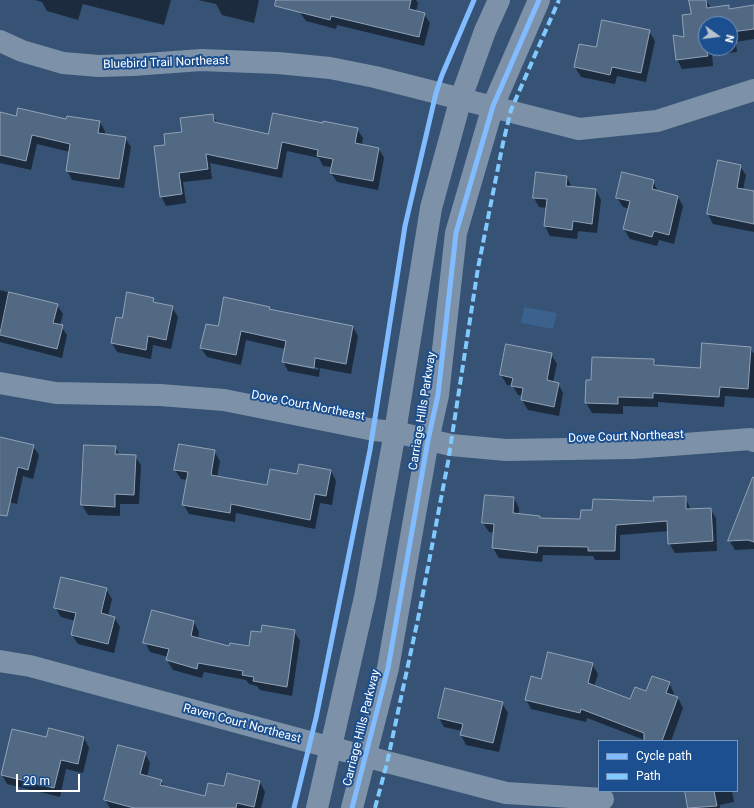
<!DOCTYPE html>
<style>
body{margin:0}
#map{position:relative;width:754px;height:808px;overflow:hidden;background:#365274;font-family:Roboto,sans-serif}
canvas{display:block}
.legend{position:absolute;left:598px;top:740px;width:140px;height:52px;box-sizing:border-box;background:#1b4f8f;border:1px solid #7695bc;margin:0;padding:5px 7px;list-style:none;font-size:12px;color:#fff}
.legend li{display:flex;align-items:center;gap:8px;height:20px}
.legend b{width:20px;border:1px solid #7695bc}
.north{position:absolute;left:698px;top:16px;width:40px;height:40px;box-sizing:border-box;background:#1b4f8f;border:1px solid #7695bc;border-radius:50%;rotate:104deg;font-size:11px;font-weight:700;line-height:16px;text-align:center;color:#fff}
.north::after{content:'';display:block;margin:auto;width:14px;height:18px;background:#b9c2ce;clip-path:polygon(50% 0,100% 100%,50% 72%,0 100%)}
.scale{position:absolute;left:16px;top:774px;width:64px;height:18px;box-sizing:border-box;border:2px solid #fff;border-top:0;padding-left:5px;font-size:12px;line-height:14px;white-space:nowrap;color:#fff;-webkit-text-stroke:3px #1b4f8f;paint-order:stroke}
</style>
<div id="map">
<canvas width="754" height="808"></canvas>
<ul class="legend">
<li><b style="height:5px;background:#80bcff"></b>Cycle path</li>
<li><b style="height:5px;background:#80caff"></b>Path</li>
</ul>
<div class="north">N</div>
<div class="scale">20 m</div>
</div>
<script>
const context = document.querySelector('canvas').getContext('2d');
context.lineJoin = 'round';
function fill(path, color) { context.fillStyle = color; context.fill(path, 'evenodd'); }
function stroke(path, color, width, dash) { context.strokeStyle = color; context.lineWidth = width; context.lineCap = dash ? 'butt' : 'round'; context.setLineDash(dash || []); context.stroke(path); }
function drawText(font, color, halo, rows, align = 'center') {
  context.font = font + ' Roboto,sans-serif'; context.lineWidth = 4; context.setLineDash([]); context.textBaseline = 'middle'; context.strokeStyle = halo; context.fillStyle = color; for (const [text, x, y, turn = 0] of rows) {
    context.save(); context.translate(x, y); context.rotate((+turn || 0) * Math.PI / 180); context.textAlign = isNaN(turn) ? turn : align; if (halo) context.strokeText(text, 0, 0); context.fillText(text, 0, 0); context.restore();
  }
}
fill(new Path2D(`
 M524 307 557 313 553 329 521 323Z`), '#3b618d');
fill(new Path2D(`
 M35 0H171L164 25 83 4 78 20 47 11 42 2Z
 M198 0H259L254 23 222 15 216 4Z
 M291 0H416L418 3 416 12 424 14 430 23 424 46 337 25 336 29 306 21Z
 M690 0H706L711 8 728 6 730 10 754 6V39L736 42 737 52 712 55 713 66 682 69 677 59 692 15ZM706 24H730V48H706Z
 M649 31 655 41 646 82 617 76 615 84 581 77 575 67 597 49Z
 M0 113 17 117 100 122 105 131V135L125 138 131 147 124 188 72 180 67 170 70 152 37 144 31 170 0 163Z
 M212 115 218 124 269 135 324 125 357 129 363 138 362 145 379 149 384 158 378 190 337 182 331 173 332 167 323 166 319 158 287 151 282 178 210 163 212 179 183 182 186 203 166 206 161 196 167 146 183 133Z
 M740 166 746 175 743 190 754 192V232L713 224 708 214Z
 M567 177 572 188 596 190 601 200 597 233 578 231 577 239 550 236 545 226 547 208 539 207 534 198Z
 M653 181 658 192 678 197 683 206 674 244 659 240 657 246 630 239 624 229 629 209 623 207 617 198Z
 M0 290 57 305 63 314 60 325 67 335 62 358 0 342Z
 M153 299 156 304 172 307 178 317 171 349 153 345 151 359 117 352 112 343 123 320Z
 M269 308 271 311 353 327 358 336 351 374 320 368 319 377 288 371 283 361 285 349 246 340 241 365 207 357 201 348 218 327ZM288 362 319 368 318 370 288 364Z
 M750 348 754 354V398L725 396 724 407 658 402V407L623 406V414L592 413 586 403 592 381 653 360 657 366 701 369Z
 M551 354 557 364 553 382 558 383 563 393 559 416 528 410 522 400 523 396 518 395 513 386 507 385 501 375Z
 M0 438 33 446 39 455 33 479 23 476 17 504 0 500Z
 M85 446 115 447 120 455 135 456 141 465 139 504H120V516L88 515 82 505Z
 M214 451 220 461 217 477 267 486 298 475 331 471 336 481 332 505 320 503 315 529 236 513 235 522 189 514 183 504 188 480 181 479 175 470Z
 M685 497 691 510 710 509 716 518 717 551 675 553 669 543V531L620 535V560H595L593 556 543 555 542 562 499 558 493 548 495 533 489 532 483 523 514 498 519 508V514L540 516 541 519 581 520 593 511Z
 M754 499V549L735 550 729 540Z
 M106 589 112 599 108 616 114 617 120 627 114 653 78 644 72 635 76 621 61 617 55 607Z
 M153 611 194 622 199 632 198 639 230 647 249 648 294 631 300 641 292 696 260 690 257 686 249 684 246 680 204 672 202 678 173 670 167 660 168 657 150 652 145 642Z
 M592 664 598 674 594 687 630 700 669 683 674 693 673 696 678 698 683 708 671 741H647L587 718 586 722 531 709 526 699 542 680Z
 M502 703 508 713 499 752 466 745 461 735 462 731 444 727 439 718Z
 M49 730 84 738 89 748 83 773 66 769 60 797 7 784 2 775 47 739Z
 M145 753 150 763 147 777 161 781 165 788 206 797 225 788 228 775 260 782 265 792 261 808H110L105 800Z
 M686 791H732L734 802 720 805V808H689Z`), '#0007');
const building = new Path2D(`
 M276 0H411L409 9 425 13 419 37 331 16 330 20 275 6Z
 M689 0H706L707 8 729 5V9L754 5V29L731 32 732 43H730V24H706V48L708 56 676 60 673 35 684 37 682 15 691 14Z
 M602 20 650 30 641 73 612 67 610 75 574 67 579 44 596 47Z
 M18 108 66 119 67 116 100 121 98 133 126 137 119 179 66 171 70 144 32 135 26 161 0 155V112L16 116Z
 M273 113 323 123V121L358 128 355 143 379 148 373 181 330 173 333 159 317 156 318 150 282 142 277 169 206 154 208 169 179 173 182 194 160 197 154 146 165 145 164 134 182 132 180 118 213 114 214 122 268 134Z
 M718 160 741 165 737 188 754 191V224L707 214Z
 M536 172 567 176 566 186 596 189 592 224 573 221 572 230 544 226 547 199 533 198Z
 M622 172 654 180 652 189 678 196 669 235 654 231 652 237 623 229 630 201 616 198Z
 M9 292 58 304 53 323 63 325 57 349 0 335Z
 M127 292 154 298 153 302 173 306 166 340 148 336 146 350 111 343 116 317 122 318Z
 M224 297 270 307 269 309 353 326 346 364 315 358 314 368 282 362 286 341 241 331 236 355 200 348 206 324 218 326Z
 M702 343 751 347 748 389 720 387 719 397 653 393V398L618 397V404L585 403 586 380H591L592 357 654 359V365L700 368Z
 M506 344 552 353 547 380 559 383 554 407 521 400 523 388 511 386 513 378 500 375Z
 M0 437 34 445 28 470 18 467 7 516 0 515Z
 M179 444 215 450 211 475 267 485 270 469 297 474 299 464 331 470 326 496 315 494 310 520 231 504 230 513 182 505 188 472 174 470Z
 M84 445 116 446 115 454 136 455 134 495 115 494V507L81 505Z
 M753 477 754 478V542L748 540 728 541Z
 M485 495 514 497 513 513 540 516V518L580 519 581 510H592L593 499 654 501 653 497 686 496V509L711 508 713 541 668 544 667 521 616 525 615 551H588V547L538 546 537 553 492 548 494 524 482 523Z
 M61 577 107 588 101 613 115 617 108 644 71 635 76 613 54 608Z
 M152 610 194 621 191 636 229 646 230 643 249 646 251 631 261 632 262 625 295 630 287 687 253 681 254 677 242 675 243 671 198 663 197 669 166 660 169 649 143 643Z
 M548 652 593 663 588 683 630 699 635 687 646 691 652 676 670 682 666 693 678 697 662 741H644V733L581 709 580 713 525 700 531 676 541 679Z
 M445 688 503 702 493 743 460 735 463 724 438 718Z
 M49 728 84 737 78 764 61 760 54 788 1 775 12 729 46 737Z
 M118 745 146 752 140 774 162 780 160 785 205 796 208 783 224 786 227 773 260 781 254 807 237 803 236 808H134L104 800Z
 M685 791H714L717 806 688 808Z`);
fill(building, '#526984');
stroke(building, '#92a2b6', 1);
stroke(new Path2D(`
 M0 41 22 51 63 63 99 66 133 65 201 60 278 63 330 68 375 77 579 129 657 121 754 90
 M0 383 56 393 160 395 224 400 374 430 395 432 451 445 506 450 632 448 751 439 754 441
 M0 661 30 666 310 742 506 793 603 799`), '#7d92a8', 22);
stroke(new Path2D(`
 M317 808 365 597 395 432 431 208 461 98 485 31 499 0
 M352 808 388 668 428 440 438 395 456 233 493 106 539 0`), '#7d92a8', 22);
stroke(new Path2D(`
 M375 808 387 763 419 614 448 462 478 268 503 143 511 110 559 0`), '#80caff', 4, [8, 4]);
stroke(new Path2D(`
 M294 808 316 718 370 450 405 226 436 93 442 75 474 0
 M352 808 388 668 428 440 438 395 456 233 493 106 539 0`), '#80bcff', 5);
drawText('12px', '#fff', '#1b4f8f', [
 ["Bluebird Trail Northeast",166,63,-2],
 ["Dove Court Northeast",308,406,11],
 ["Carriage Hills Parkway",423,411,-81],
 ["Dove Court Northeast",626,437,-2],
 ["Raven Court Northeast",242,724,15],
 ["Carriage Hills Parkway",362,728,-76]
]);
</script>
